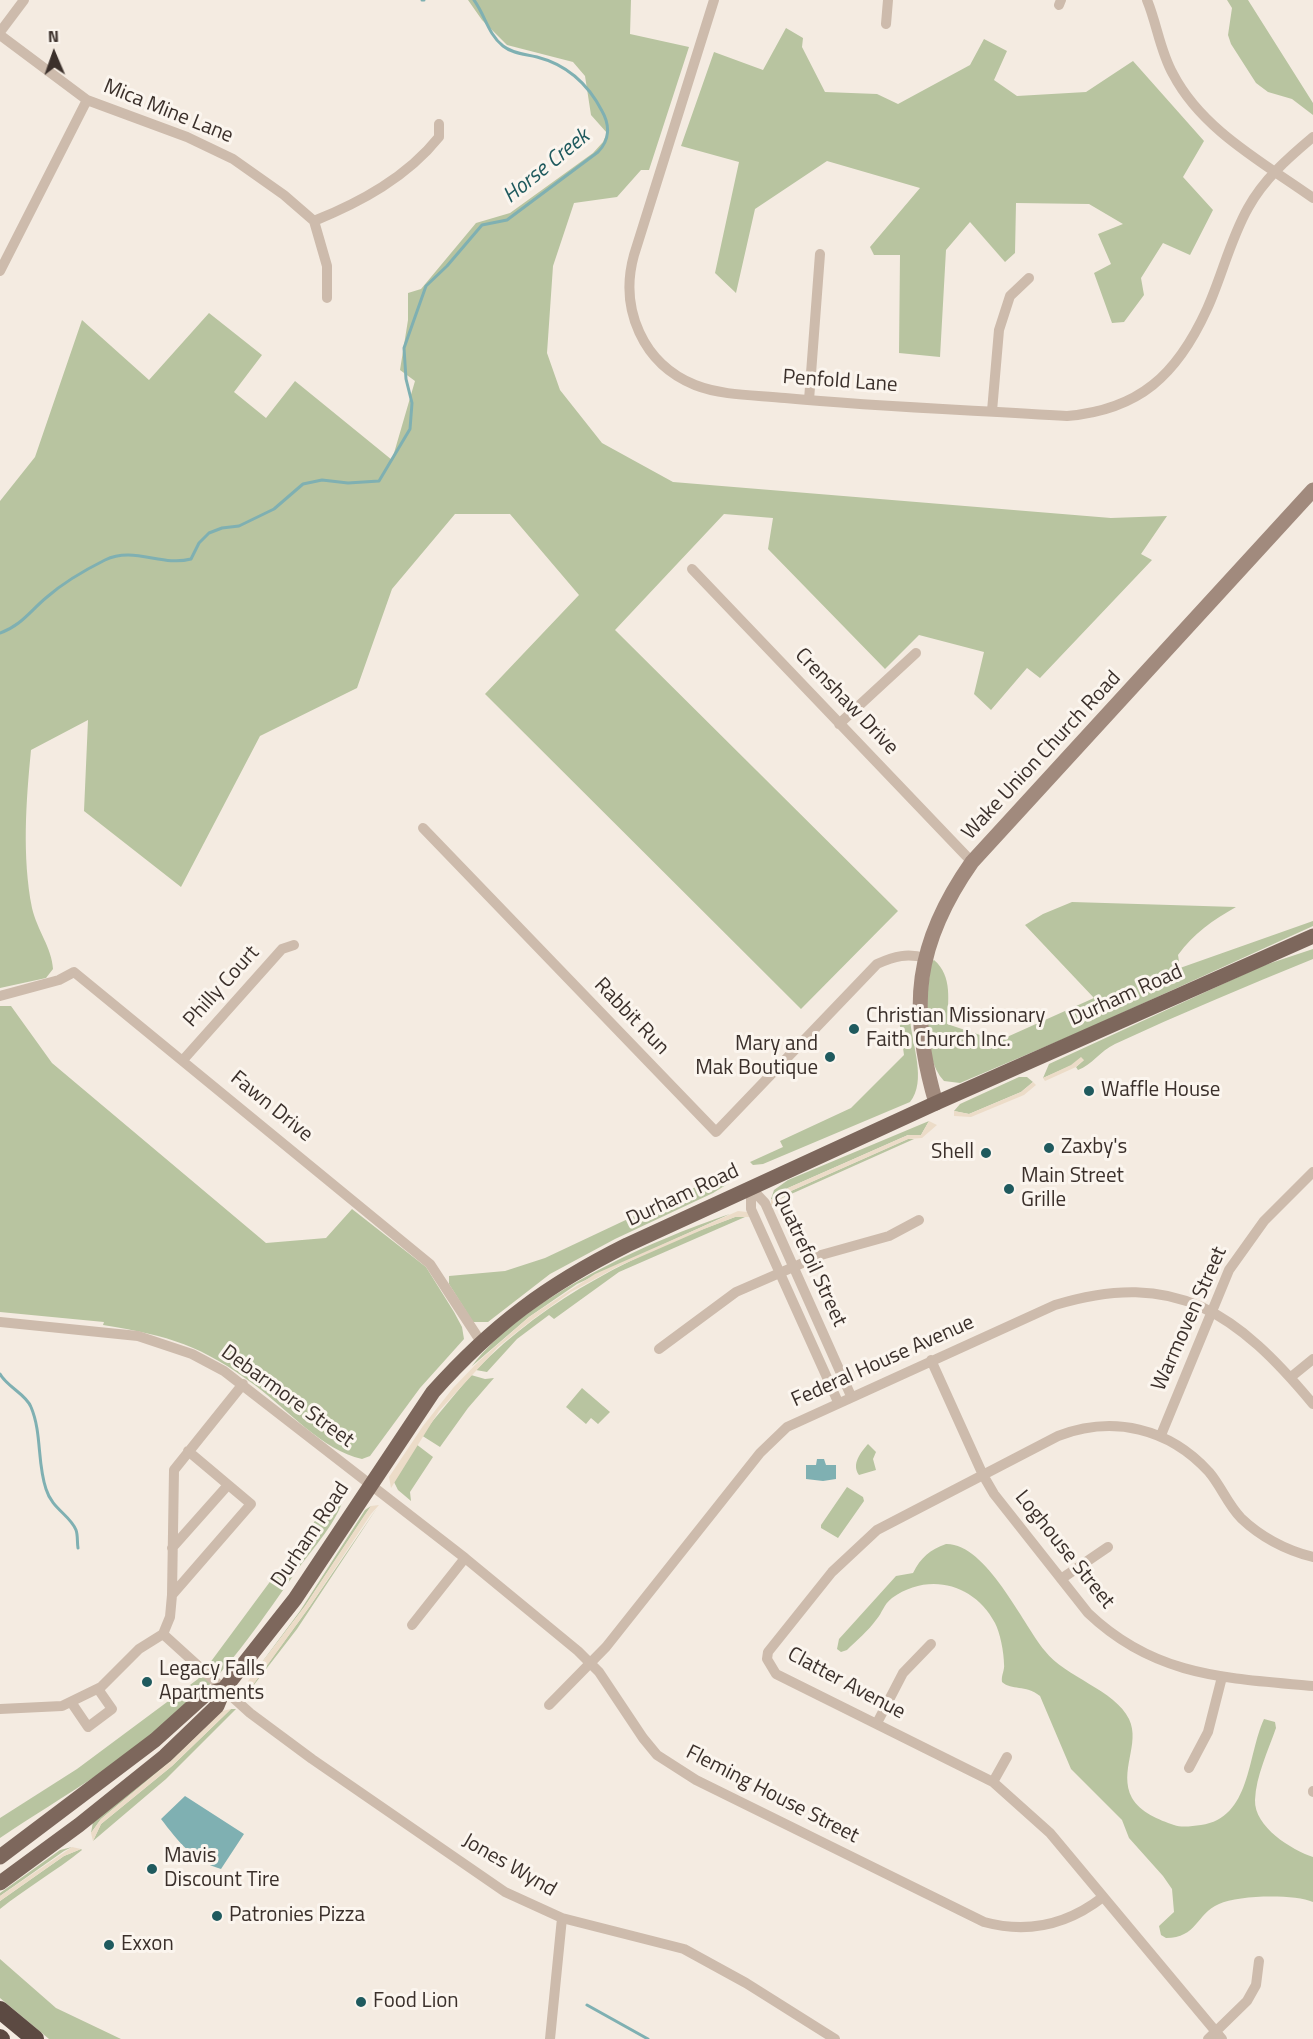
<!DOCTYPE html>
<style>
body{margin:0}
#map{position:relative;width:1313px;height:2039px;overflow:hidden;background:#f4ebe1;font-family:"Titillium Web",sans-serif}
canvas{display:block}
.north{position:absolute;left:24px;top:24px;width:60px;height:60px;-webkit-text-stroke:4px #fbf5ee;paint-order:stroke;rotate:358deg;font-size:16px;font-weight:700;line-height:24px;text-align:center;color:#3b302b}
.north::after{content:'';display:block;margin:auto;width:21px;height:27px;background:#3b302b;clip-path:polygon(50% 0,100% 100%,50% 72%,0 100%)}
</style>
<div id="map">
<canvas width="1313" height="2039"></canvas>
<div class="north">N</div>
</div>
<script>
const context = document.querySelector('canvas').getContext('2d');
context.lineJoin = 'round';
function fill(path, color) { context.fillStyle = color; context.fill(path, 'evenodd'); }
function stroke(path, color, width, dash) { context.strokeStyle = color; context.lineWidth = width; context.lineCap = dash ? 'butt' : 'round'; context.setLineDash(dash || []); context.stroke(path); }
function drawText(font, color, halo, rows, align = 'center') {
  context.font = font + ' "Titillium Web",sans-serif'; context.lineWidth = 6; context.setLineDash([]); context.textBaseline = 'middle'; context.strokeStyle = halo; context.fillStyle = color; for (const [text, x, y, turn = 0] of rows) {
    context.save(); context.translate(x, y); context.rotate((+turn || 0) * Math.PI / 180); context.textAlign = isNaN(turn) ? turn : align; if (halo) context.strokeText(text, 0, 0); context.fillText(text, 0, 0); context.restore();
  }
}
fill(new Path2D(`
 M468 0H631L630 34 689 47 649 170H641L617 197 574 203 553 266 547 353 560 390 602 443 673 482 1111 518 1167 516 1141 554 1152 560 1040 678 1027 668 991 710 974 694 984 652 919 635 885 669 768 549 773 518 724 514 615 630 898 911 801 1009 485 694 579 595 510 514H455L392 589 357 688 260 736 181 887 84 811 88 720 31 750C26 802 22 856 32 908 37 930 52 948 53 969L46 978 0 988V501L35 457 82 320 149 380 209 313 262 355 234 392 266 418 295 381 392 460 415 381 400 370 408 320V293L421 289 476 223 510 213 593 153 603 142 607 133 591 115 585 76 573 62 507 45 482 20Z
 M1227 0H1248L1313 103V115L1292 99 1268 92 1256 83 1231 44 1228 35 1232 8Z
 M786 28 803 38 802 47 825 92 877 94 898 104 970 65 984 39 1007 51 994 80 1017 96 1086 92 1133 61 1204 141 1183 177 1213 210 1190 255 1163 243 1141 278 1144 295 1124 322 1112 323 1094 273 1111 264 1098 234 1123 224 1089 204 1016 203 1015 253 1005 262 970 222 946 250 940 357 899 353 900 255H874L870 247 920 188 827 161 755 209 736 293 715 273 739 162 681 146 714 52 763 70Z
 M1072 902 1236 907C1213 920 1193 934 1178 955L1180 968 1313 921V926L1089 1028 960 1083 944 1081C920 1055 927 995 931 962L934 960C953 976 948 1002 947 1024L998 1041 1094 998 1025 925 1043 914Z
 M1313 949V959C1246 986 1180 1014 1115 1044 1100 1051 1092 1065 1078 1070L1076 1067 1084 1060 1043 1078 1049 1064 1262 966Z
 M0 1006H11L52 1063 266 1243 326 1238 352 1209 426 1267 454 1312 462 1327 464 1339 420 1388 370 1456 362 1459C322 1450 288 1410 256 1386 201 1345 170 1336 103 1325L104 1322 0 1312Z
 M904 1016 910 1019C912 1045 927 1081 910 1102L763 1164 753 1165 750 1162 783 1147 780 1141 851 1108 904 1055 899 1019Z
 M1019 1077H1027L1033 1082 1021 1092 969 1114 954 1111 960 1104Z
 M929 1121 921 1135H908L788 1188 773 1200 771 1199 774 1190 788 1180Z
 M908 1139H914L780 1199 791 1191Z
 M734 1169V1180L713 1193 615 1239 550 1274 488 1322H473L449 1284V1276L505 1271 545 1258Z
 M730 1214 577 1284 529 1317 472 1366C523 1298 651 1240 730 1214Z
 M735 1217H745L619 1272 554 1319 549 1315 517 1339 487 1372 476 1370C548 1296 639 1252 735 1217Z
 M471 1375 485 1379 494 1378 468 1408 440 1447 421 1435Z
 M582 1388 610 1412 598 1424 591 1418 586 1424 566 1407Z
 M416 1444 433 1457 410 1492 411 1501 398 1490 393 1480Z
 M868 1444 876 1452 873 1459 876 1470 859 1475C851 1464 861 1452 868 1444Z
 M347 1484C343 1516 317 1543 298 1569 265 1615 232 1666 190 1704 133 1757 64 1795 0 1838V1818L77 1769 198 1679 340 1487Z
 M847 1487 863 1497 864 1501 838 1538 821 1528V1525Z
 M371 1506 305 1606 248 1681 300 1611 365 1510Z
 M377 1508 297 1629 250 1690 251 1687 310 1606Z
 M946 1544C986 1543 1022 1623 1045 1651 1065 1677 1115 1690 1129 1719 1141 1744 1118 1771 1132 1798 1140 1812 1159 1820 1174 1825 1182 1828 1192 1826 1201 1825 1251 1818 1247 1756 1264 1719L1275 1722 1276 1728C1268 1751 1256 1776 1255 1800 1254 1827 1292 1850 1313 1857V1902C1294 1894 1238 1895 1219 1904 1196 1914 1197 1938 1166 1938L1161 1935 1159 1926 1174 1912 1172 1889 1163 1876 1129 1838 1122 1820 1071 1769 1040 1696C1025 1684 1012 1691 1002 1682 1001 1675 1005 1670 1004 1664 1004 1653 1000 1632 995 1623 974 1583 928 1572 892 1598 883 1605 883 1612 876 1620 869 1630 856 1641 847 1650L841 1652 837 1649 839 1639 896 1576 913 1573C921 1557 930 1550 946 1544Z
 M231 1709H236L166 1779 93 1841 101 1824 172 1766Z
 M222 1711 172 1760 101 1819 91 1833 93 1822Z
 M72 1847 64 1851 0 1896V1893L60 1850Z
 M81 1849 82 1850C56 1871 26 1888 0 1909V1901L64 1856Z
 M0 1959 56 2008 121 2039H49L0 1998Z`), '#b8c4a0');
fill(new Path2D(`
 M1081 1057 1084 1060 1076 1067 1045 1081 1043 1078 1071 1065Z
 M1033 1082 1036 1085 1024 1095 971 1117 954 1116V1111L969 1114 1021 1092Z
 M929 1121 937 1125 922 1138 908 1139 791 1191 771 1206V1199L773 1200 788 1188 908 1135H921Z
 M738 1211 747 1212 751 1217H735L704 1229 617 1267 571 1292 532 1320 498 1347 439 1411 391 1488 389 1477 423 1426 453 1388 479 1361 529 1317 595 1274Z
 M379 1505 371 1514 310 1606 248 1692V1681L305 1606 364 1516 371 1506Z
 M231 1709 172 1766 101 1824 93 1841 91 1833 101 1819 172 1760 222 1711Z
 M72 1847 81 1849 64 1856 0 1901V1896Z`), '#ecdcc8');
fill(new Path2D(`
 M817 1459H824L826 1465H836V1479L823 1481 806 1479V1465H816Z
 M185 1796 244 1834 221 1869C193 1861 178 1841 161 1819Z`), '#7fb0b2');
stroke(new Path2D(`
 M422 0H424
 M0 633C21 626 31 610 47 597 63 583 87 569 105 560 134 546 162 567 191 559L199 543 209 533 222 528 239 526 274 509 303 484 322 480 348 483 379 481 410 429 412 403 406 379 404 348 426 286 447 266 482 225 507 220 598 152C610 140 610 125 602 111 588 84 568 65 537 57 526 54 513 54 503 46 488 34 485 15 474 0
 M0 1374C7 1387 26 1394 31 1407 42 1433 37 1463 46 1489 52 1509 70 1515 76 1530 78 1535 77 1543 78 1548
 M587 2005 648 2039`), '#7fb0b2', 3);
stroke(new Path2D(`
 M714 0 634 255C619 309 643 364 695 385 723 396 756 395 785 398 879 407 973 410 1067 416 1139 410 1177 375 1207 309 1222 276 1230 240 1248 208 1264 179 1288 158 1313 137
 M1147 0C1157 24 1160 51 1173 74 1202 130 1264 163 1313 198
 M1059 5 1061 0
 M886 24 888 0
 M0 32 24 0
 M0 35 87 100 187 137 233 159 284 195 314 221 327 266V298
 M314 221C361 202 407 177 439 137V124
 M0 271 87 100
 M809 400 820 254
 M992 411 999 330 1010 296 1029 278
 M692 569 972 862
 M839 724 916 653
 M423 828 716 1132 877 964C895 956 907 953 926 958
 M0 996 59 980 74 972 430 1264 481 1342
 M183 1060 282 949 294 945
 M751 1188V1209L838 1402
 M751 1188 765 1203 851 1396
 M0 1322 138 1336 192 1354 224 1371 465 1558 578 1651 599 1672 643 1738 657 1755 696 1780 984 1922C1028 1934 1067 1925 1103 1897
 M659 1349 736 1292 821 1255 889 1236 919 1220
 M931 1360 983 1475 994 1494 1088 1613C1155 1677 1226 1678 1313 1686
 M1291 1377 1313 1359
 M1161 1435 1229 1270 1264 1221 1313 1172
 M172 1548 228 1485
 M1061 1579 1108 1547
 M172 1595 251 1504 188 1451
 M412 1625 465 1558
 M163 1634 170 1617 172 1595 174 1470 243 1384
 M71 1702 88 1727 112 1709 98 1689
 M549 1705 606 1647 760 1453 787 1427 1055 1305C1176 1268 1238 1314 1313 1404
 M0 1709 62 1706 101 1687 139 1649 163 1634 250 1713 312 1759 505 1892 562 1918 684 1949 746 1983 835 2039
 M877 1723 903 1673 931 1644
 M1189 1768 1208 1732 1222 1677
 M993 1782 1007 1757
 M1313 1792V1791
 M550 2039 562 1918
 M1208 2039 1247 2001 1256 1985 1259 1961
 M1222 2039 1050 1833 993 1782 776 1674 767 1659 768 1652 832 1572 877 1530 1058 1436C1113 1415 1169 1428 1209 1472 1221 1486 1228 1505 1241 1518 1261 1537 1286 1550 1313 1557`), '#cdbbac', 10);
stroke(new Path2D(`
 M936 1103C908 1008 915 943 972 862L1313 490`), '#a18a7d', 15);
stroke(new Path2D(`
 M0 1857 155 1740 205 1695 224 1689
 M0 1883 79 1825 165 1756 217 1706 224 1689 295 1599 433 1392C493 1325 547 1285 627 1245L936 1103 1313 936`), '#7d675c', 15);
stroke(new Path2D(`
 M0 2010 35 2039
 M0 2038 1 2039`), '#5c4a42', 18);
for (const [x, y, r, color] of [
 [854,1029,6,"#1f5a5e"],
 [830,1057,6,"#1f5a5e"],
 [1089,1091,6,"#1f5a5e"],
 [1049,1148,6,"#1f5a5e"],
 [986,1153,6,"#1f5a5e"],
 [1009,1189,6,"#1f5a5e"],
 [147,1682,6,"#1f5a5e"],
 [152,1869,6,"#1f5a5e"],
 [217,1916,6,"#1f5a5e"],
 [109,1945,6,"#1f5a5e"],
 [361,2002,6,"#1f5a5e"]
]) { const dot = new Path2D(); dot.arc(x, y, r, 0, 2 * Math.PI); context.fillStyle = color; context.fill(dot); stroke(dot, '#fbf5ee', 2); }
drawText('21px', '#3b302b', '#fbf5ee', [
 ["Mica Mine Lane",168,112,22],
 ["Penfold Lane",840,382,4],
 ["Crenshaw Drive",846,702,46],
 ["Wake Union Church Road",1042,756,-47],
 ["Philly Court",222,987,-48],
 ["Durham Road",1126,996,-24],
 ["Rabbit Run",631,1017,46],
 ["Fawn Drive",271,1107,39],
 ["Durham Road",683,1196,-25],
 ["Quatrefoil Street",809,1259,65],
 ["Warmoven Street",1190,1319,-66],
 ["Federal House Avenue",883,1362,-24],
 ["Debarmore Street",287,1397,36],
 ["Durham Road",311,1535,-56],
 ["Loghouse Street",1064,1550,51],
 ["Clatter Avenue",846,1684,28],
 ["Fleming House Street",772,1795,27],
 ["Jones Wynd",509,1866,30]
]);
drawText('21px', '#3b302b', '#fbf5ee', [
 ["Christian Missionary",866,1017],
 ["Faith Church Inc.",866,1041],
 ["Mary and",818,1045,"right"],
 ["Mak Boutique",818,1069,"right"],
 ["Waffle House",1101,1091],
 ["Zaxby's",1061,1148],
 ["Shell",974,1153,"right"],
 ["Main Street",1021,1177],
 ["Grille",1021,1201],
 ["Legacy Falls",159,1670],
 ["Apartments",159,1694],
 ["Mavis",164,1857],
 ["Discount Tire",164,1881],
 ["Patronies Pizza",229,1916],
 ["Exxon",121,1945],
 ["Food Lion",373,2002]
], 'left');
drawText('italic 22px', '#1f5a5e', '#fbf5ee', [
 ["Horse Creek",547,167,-39]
]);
</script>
